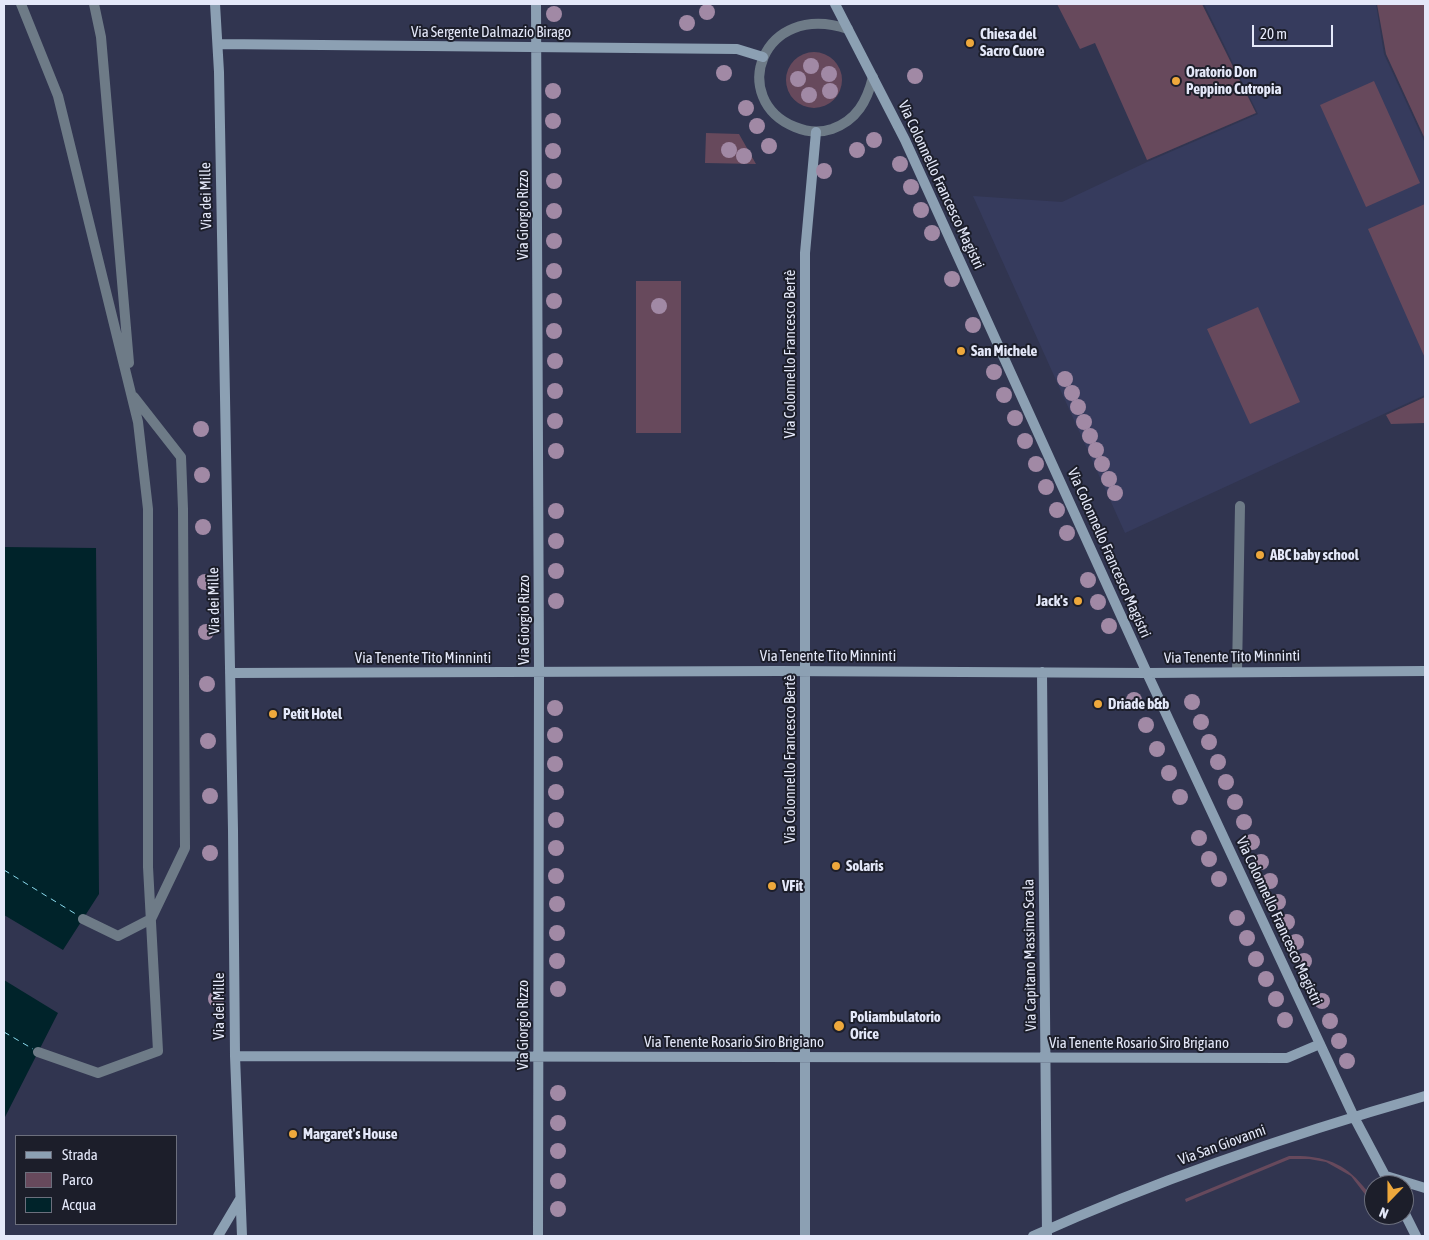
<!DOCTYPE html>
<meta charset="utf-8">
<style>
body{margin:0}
#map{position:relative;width:1429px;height:1240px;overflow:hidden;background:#313550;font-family:"Asap Condensed",sans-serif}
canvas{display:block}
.frame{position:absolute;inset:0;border:5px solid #e4e8f9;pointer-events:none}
.legend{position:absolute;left:15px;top:1135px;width:162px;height:90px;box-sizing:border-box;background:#1c1e2a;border:1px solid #6c6f7d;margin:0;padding:6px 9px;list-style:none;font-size:15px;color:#e4e8f9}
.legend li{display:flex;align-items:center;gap:10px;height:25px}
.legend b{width:25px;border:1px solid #6c6f7d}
.north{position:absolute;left:1364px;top:1175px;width:50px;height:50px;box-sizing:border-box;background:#1c1e2a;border:1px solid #6c6f7d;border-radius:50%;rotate:202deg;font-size:14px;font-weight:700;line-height:20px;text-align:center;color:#e4e8f9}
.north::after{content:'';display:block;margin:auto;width:18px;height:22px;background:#eea83c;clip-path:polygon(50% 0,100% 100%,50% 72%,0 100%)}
.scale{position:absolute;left:1252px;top:25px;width:81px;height:22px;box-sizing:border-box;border:2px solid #e4e8f9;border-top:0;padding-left:6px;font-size:15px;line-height:18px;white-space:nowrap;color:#e4e8f9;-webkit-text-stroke:4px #1c1e2a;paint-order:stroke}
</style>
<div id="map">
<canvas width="1429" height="1240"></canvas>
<div class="frame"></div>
<ul class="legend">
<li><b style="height:6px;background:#8ca0b3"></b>Strada</li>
<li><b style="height:14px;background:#67495c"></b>Parco</li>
<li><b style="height:14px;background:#00232a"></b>Acqua</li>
</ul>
<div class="north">N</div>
<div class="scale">20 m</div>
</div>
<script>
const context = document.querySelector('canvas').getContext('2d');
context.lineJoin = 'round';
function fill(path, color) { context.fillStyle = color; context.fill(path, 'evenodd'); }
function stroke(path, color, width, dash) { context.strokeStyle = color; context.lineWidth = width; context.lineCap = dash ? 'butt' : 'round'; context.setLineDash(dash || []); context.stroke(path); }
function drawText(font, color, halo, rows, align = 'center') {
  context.font = font + ' "Asap Condensed",sans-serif'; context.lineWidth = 4; context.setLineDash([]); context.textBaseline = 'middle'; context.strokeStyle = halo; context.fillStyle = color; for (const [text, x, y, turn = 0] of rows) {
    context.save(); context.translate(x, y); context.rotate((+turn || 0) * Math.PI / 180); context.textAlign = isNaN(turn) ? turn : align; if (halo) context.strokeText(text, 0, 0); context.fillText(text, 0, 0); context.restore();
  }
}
fill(new Path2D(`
 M1204 4H1376L1384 54 1425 143V395L1125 533 973 196 1062 202 1147 162 1258 114Z`), '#363b5d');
fill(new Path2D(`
 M1057 4H1202L1256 113 1147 160 1095 43 1080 49Z
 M1377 4H1425V139L1386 54Z
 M786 80a28 28 0 1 1 56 0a28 28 0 1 1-56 0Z
 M1374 81 1420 183 1366 207 1320 105Z
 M706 133 739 134 756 164 705 163Z
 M1425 204V358L1368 229Z
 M636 281H681V433H636Z
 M1258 307 1300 402 1250 424 1207 329Z
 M1425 397V423L1391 424 1386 415Z
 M1289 1156C1320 1155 1343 1161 1363 1186 1368 1192 1374 1198 1374 1206L1351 1176 1326 1162 1309 1159H1290L1186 1202 1185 1199Z`), '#67495c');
fill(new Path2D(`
 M4 547 96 548 99 894 63 950 4 915Z
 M4 980 58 1013 4 1119Z`), '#00232a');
stroke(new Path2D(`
 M4 870 79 916
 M4 1032 33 1049`), '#8adaed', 1, [6, 5]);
stroke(new Path2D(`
 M21 4 58 96 138 422 148 509V867L158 1051 98 1073 38 1052
 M94 4 101 37 129 363
 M1237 672 1240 506
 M83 919 118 936 151 919 185 848 183 509 181 457 134 397`), '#6e7b87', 10);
stroke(new Path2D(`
 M848 29C761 0 728 100 795 127 807 132 820 133 832 129 857 120 867 101 873 77`), '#6e7b87', 10);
stroke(new Path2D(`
 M215 4 219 72 233 830 235 1056 242 1236
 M536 4 539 672 538 1236
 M835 4 905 140 1147 673 1354 1117 1390 1185
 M218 44 737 49 763 57
 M1042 672 1047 1236
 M230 673 779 671 1147 673 1425 671
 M235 1056 1287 1058 1320 1044
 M1386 1176 1425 1188
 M1404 1212 1416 1236
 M218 1236 240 1199
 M805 1236V253L816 132
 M1033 1236C1160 1179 1292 1134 1425 1096`), '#8ca0b3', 10);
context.fillStyle = '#a189a5';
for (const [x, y] of [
 [707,12],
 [554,14],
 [687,23],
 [811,66],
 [724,73],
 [829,74],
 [915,76],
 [798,79],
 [553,91],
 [830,91],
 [809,95],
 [746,108],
 [553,121],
 [757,126],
 [874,140],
 [769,146],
 [729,150],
 [857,150],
 [553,151],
 [744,156],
 [900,164],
 [824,171],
 [554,181],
 [911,187],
 [921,210],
 [554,211],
 [932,233],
 [554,241],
 [554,271],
 [952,279],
 [554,301],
 [659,306],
 [973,325],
 [554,331],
 [555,361],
 [994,372],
 [1065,379],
 [555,391],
 [1072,393],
 [1004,395],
 [1078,407],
 [1015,418],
 [555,421],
 [1084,422],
 [201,429],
 [1090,436],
 [1025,441],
 [1096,450],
 [556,451],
 [1036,464],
 [1102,464],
 [202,475],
 [1109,479],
 [1046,487],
 [1115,493],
 [1057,510],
 [556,511],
 [203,527],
 [1067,533],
 [556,541],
 [556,571],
 [1088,580],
 [205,582],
 [556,601],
 [1098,602],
 [1109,626],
 [206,632],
 [207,684],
 [1134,700],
 [1192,702],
 [555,708],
 [1201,722],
 [1146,725],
 [555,735],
 [208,741],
 [1209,742],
 [1157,749],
 [1218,762],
 [555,764],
 [1169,773],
 [1226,782],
 [556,792],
 [210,796],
 [1180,797],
 [1235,802],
 [556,820],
 [1244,822],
 [1199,838],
 [1252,842],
 [556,848],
 [210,853],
 [1209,859],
 [1261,862],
 [556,876],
 [1219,879],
 [1270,881],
 [1278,902],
 [557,904],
 [1237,918],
 [1287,922],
 [557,933],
 [1247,938],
 [1296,942],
 [1256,959],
 [557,961],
 [1304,961],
 [1266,979],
 [558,989],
 [216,999],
 [1276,999],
 [1322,1001],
 [1285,1020],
 [1330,1021],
 [1339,1041],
 [1347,1061],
 [558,1093],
 [558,1123],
 [558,1151],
 [558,1181],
 [558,1209]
]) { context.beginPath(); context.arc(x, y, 8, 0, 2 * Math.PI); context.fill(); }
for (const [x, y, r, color] of [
 [970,43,5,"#eea83c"],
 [1176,81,5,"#eea83c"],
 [961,351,5,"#eea83c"],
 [1260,555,5,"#eea83c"],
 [1078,601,5,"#eea83c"],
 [1098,704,5,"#eea83c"],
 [273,714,5,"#eea83c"],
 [836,866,5,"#eea83c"],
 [772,886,5,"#eea83c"],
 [839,1026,6,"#eea83c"],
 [293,1134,5,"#eea83c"]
]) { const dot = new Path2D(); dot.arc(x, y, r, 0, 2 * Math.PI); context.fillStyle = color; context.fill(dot); stroke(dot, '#1c1e2a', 2); }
drawText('15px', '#e4e8f9', '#1c1e2a', [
 ["Via Sergente Dalmazio Birago",491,32],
 ["Via Colonnello Francesco Magistri",941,185,65],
 ["Via dei Mille",206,196,-91],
 ["Via Giorgio Rizzo",523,215,-90],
 ["Via Colonnello Francesco Bertè",790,354,-90],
 ["Via Colonnello Francesco Magistri",1109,553,66],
 ["Via dei Mille",214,601,-91],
 ["Via Giorgio Rizzo",524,620,-90],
 ["Via Tenente Tito Minninti",828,656],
 ["Via Tenente Tito Minninti",1232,657,-1],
 ["Via Tenente Tito Minninti",423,658],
 ["Via Colonnello Francesco Bertè",790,759,-90],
 ["Via Colonnello Francesco Magistri",1279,921,65],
 ["Via Capitano Massimo Scala",1030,955,-91],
 ["Via dei Mille",219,1006,-90],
 ["Via Giorgio Rizzo",523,1025,-90],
 ["Via Tenente Rosario Siro Brigiano",734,1042],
 ["Via Tenente Rosario Siro Brigiano",1139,1043],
 ["Via San Giovanni",1222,1145,-20]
]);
drawText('bold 15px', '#e4e8f9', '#1c1e2a', [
 ["Chiesa del",980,34],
 ["Sacro Cuore",980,51],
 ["Oratorio Don",1186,72],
 ["Peppino Cutropia",1186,89],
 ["San Michele",971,351],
 ["ABC baby school",1270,555],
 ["Jack's",1068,601,"right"],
 ["Driade b&b",1108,704],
 ["Petit Hotel",283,714],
 ["Solaris",846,866],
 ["VFit",782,886],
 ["Poliambulatorio",850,1017],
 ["Orice",850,1034],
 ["Margaret's House",303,1134]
], 'left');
</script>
